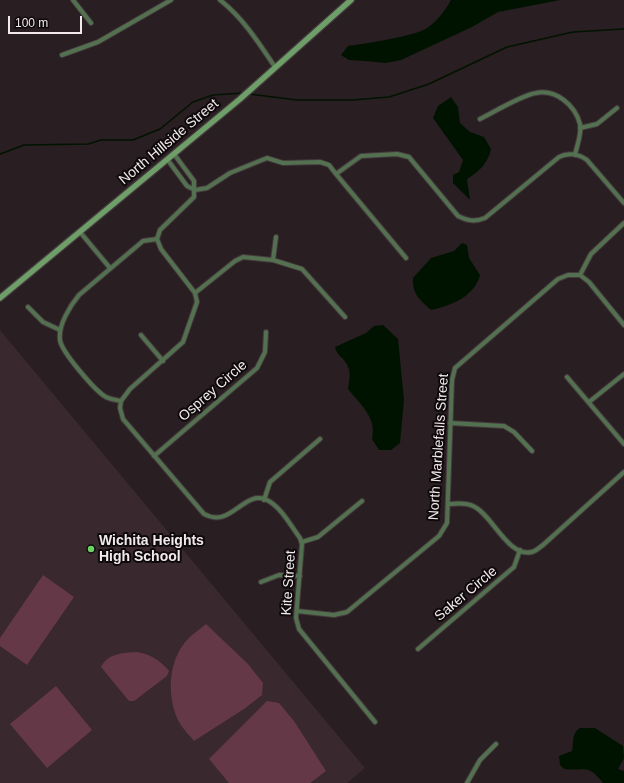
<!DOCTYPE html>
<style>
body{margin:0}
#map{position:relative;width:624px;height:783px;overflow:hidden;background:#291e21;font-family:Helvetica,sans-serif}
canvas{display:block}
.scale{position:absolute;left:8px;top:16px;width:74px;height:18px;box-sizing:border-box;border:2px solid #f1e9eb;border-top:0;padding-left:5px;font-size:12px;line-height:14px;white-space:nowrap;color:#f1e9eb;-webkit-text-stroke:3px #0e090b;paint-order:stroke}
</style>
<div id="map">
<canvas width="624" height="783"></canvas>
<div class="scale">100 m</div>
</div>
<script>
const context = document.querySelector('canvas').getContext('2d');
context.lineJoin = 'round';
function fill(path, color) { context.fillStyle = color; context.fill(path, 'evenodd'); }
function stroke(path, color, width, dash) { context.strokeStyle = color; context.lineWidth = width; context.lineCap = dash ? 'butt' : 'round'; context.setLineDash(dash || []); context.stroke(path); }
function drawText(font, color, halo, rows, align = 'center') {
  context.font = font + ' Helvetica,sans-serif'; context.lineWidth = 4; context.setLineDash([]); context.textBaseline = 'middle'; context.strokeStyle = halo; context.fillStyle = color; for (const [text, x, y, turn = 0] of rows) {
    context.save(); context.translate(x, y); context.rotate((+turn || 0) * Math.PI / 180); context.textAlign = isNaN(turn) ? turn : align; if (halo) context.strokeText(text, 0, 0); context.fillText(text, 0, 0); context.restore();
  }
}
fill(new Path2D(`
 M0 330 365 768 347 783H0Z`), '#39282d');
fill(new Path2D(`
 M43 575 74 597 27 665 0 646V638Z
 M206 624 248 664 263 683 262 695 244 709 194 741C189 735 183 729 179 722 167 698 168 666 183 645 189 636 198 631 206 624Z
 M137 652C150 654 160 660 169 671L167 676 134 701H129L101 667C108 653 123 653 137 652Z
 M56 686 92 730 47 768 10 724Z
 M267 701 279 703 294 721 326 771 310 783H229L209 759Z`), '#653847');
fill(new Path2D(`
 M451 0H560L498 12 472 27 401 60 386 63 365 61 349 60 341 55 348 46C363 44 416 36 427 28 437 21 445 11 451 0Z
 M451 97 458 107 460 123 470 132 484 137 491 149C488 163 479 172 467 179L470 200 453 183V175L459 172 463 160 433 118 438 106Z
 M462 243 467 245 469 258 480 275C475 296 451 306 431 310 420 300 412 294 413 278L431 258 454 251Z
 M383 325 398 339 404 400 400 443 391 450H379L372 439C377 418 361 405 348 389 349 380 352 371 346 363 342 356 337 356 335 347L366 333 374 326Z
 M580 728H595L623 746 624 758 618 769 624 771V783H603C587 762 584 772 564 769L560 765 559 756 572 751C574 741 571 734 580 728Z`), '#001300');
stroke(new Path2D(`
 M249 94 297 100H352L389 97 429 84 507 47 573 32 624 29
 M0 154 24 145 88 144 101 140H133L160 129 193 102 213 95 243 93`), '#001300', 1.5);
const minor = new Path2D(`
 M73 0 91 23
 M220 0C243 18 259 43 275 67
 M62 55 98 42 171 0
 M480 119C494 112 522 95 536 93 556 89 575 105 580 124 582 134 577 145 575 155
 M580 128 597 124 617 108
 M167 159 187 186 195 190
 M336 174 406 258
 M195 190 207 188 230 173 267 158 283 163 320 162 329 165 336 174 361 156 397 154 409 157 458 216C468 221 475 222 485 218L559 157C568 152 579 154 587 160L624 203
 M80 232 110 268
 M273 260 276 237
 M580 275 589 282 624 325
 M195 293 235 261 243 257 273 260 302 269 345 317
 M28 307 43 322 60 330
 M141 335 163 361
 M567 377 624 444
 M121 401 120 408 123 419 204 514C231 529 244 489 267 500 281 507 291 526 300 538L302 544 296 618 299 629 375 722
 M121 401 130 389 183 342 197 302 195 293 161 249 157 239 160 230 194 197V181L174 154
 M121 401C116 400 110 399 106 397 95 391 61 351 60 340 58 325 70 306 79 295L143 241 157 239
 M589 402 624 374
 M450 423 504 426 514 432 532 451
 M154 456 257 368 265 352 266 332
 M264 500 270 482 320 439
 M448 504C456 504 465 502 473 506 492 514 508 558 532 552 536 551 540 547 543 545L624 472
 M302 542 318 537 362 501
 M261 582 279 575 300 576
 M297 611 334 615 347 612 439 536 447 523 452 380 455 368 558 279 568 275H580L591 254 624 223
 M418 649 514 567 520 550
 M467 783 480 760 496 744`);
const secondary = new Path2D(`
 M0 298 240 99 351 0`);
stroke(minor, '#453a3d', 6);
stroke(secondary, '#453a3d', 8);
stroke(minor, '#537150', 4);
stroke(secondary, '#6e9f69', 5.5);
for (const [x, y, r, color] of [
 [91,549,4,"#6ad363"]
]) { const dot = new Path2D(); dot.arc(x, y, r, 0, 2 * Math.PI); context.fillStyle = color; context.fill(dot); stroke(dot, '#0e090b', 1.5); }
drawText('14px', '#f1e9eb', '#0e090b', [
 ["North Hillside Street",169,142,-40],
 ["Osprey Circle",213,391,-41],
 ["North Marblefalls Street",439,447,-86],
 ["Kite Street",289,583,-86],
 ["Saker Circle",466,594,-40]
]);
drawText('bold 14px', '#f1e9eb', '#0e090b', [
 ["Wichita Heights",99,541],
 ["High School",99,557]
], 'left');
</script>
